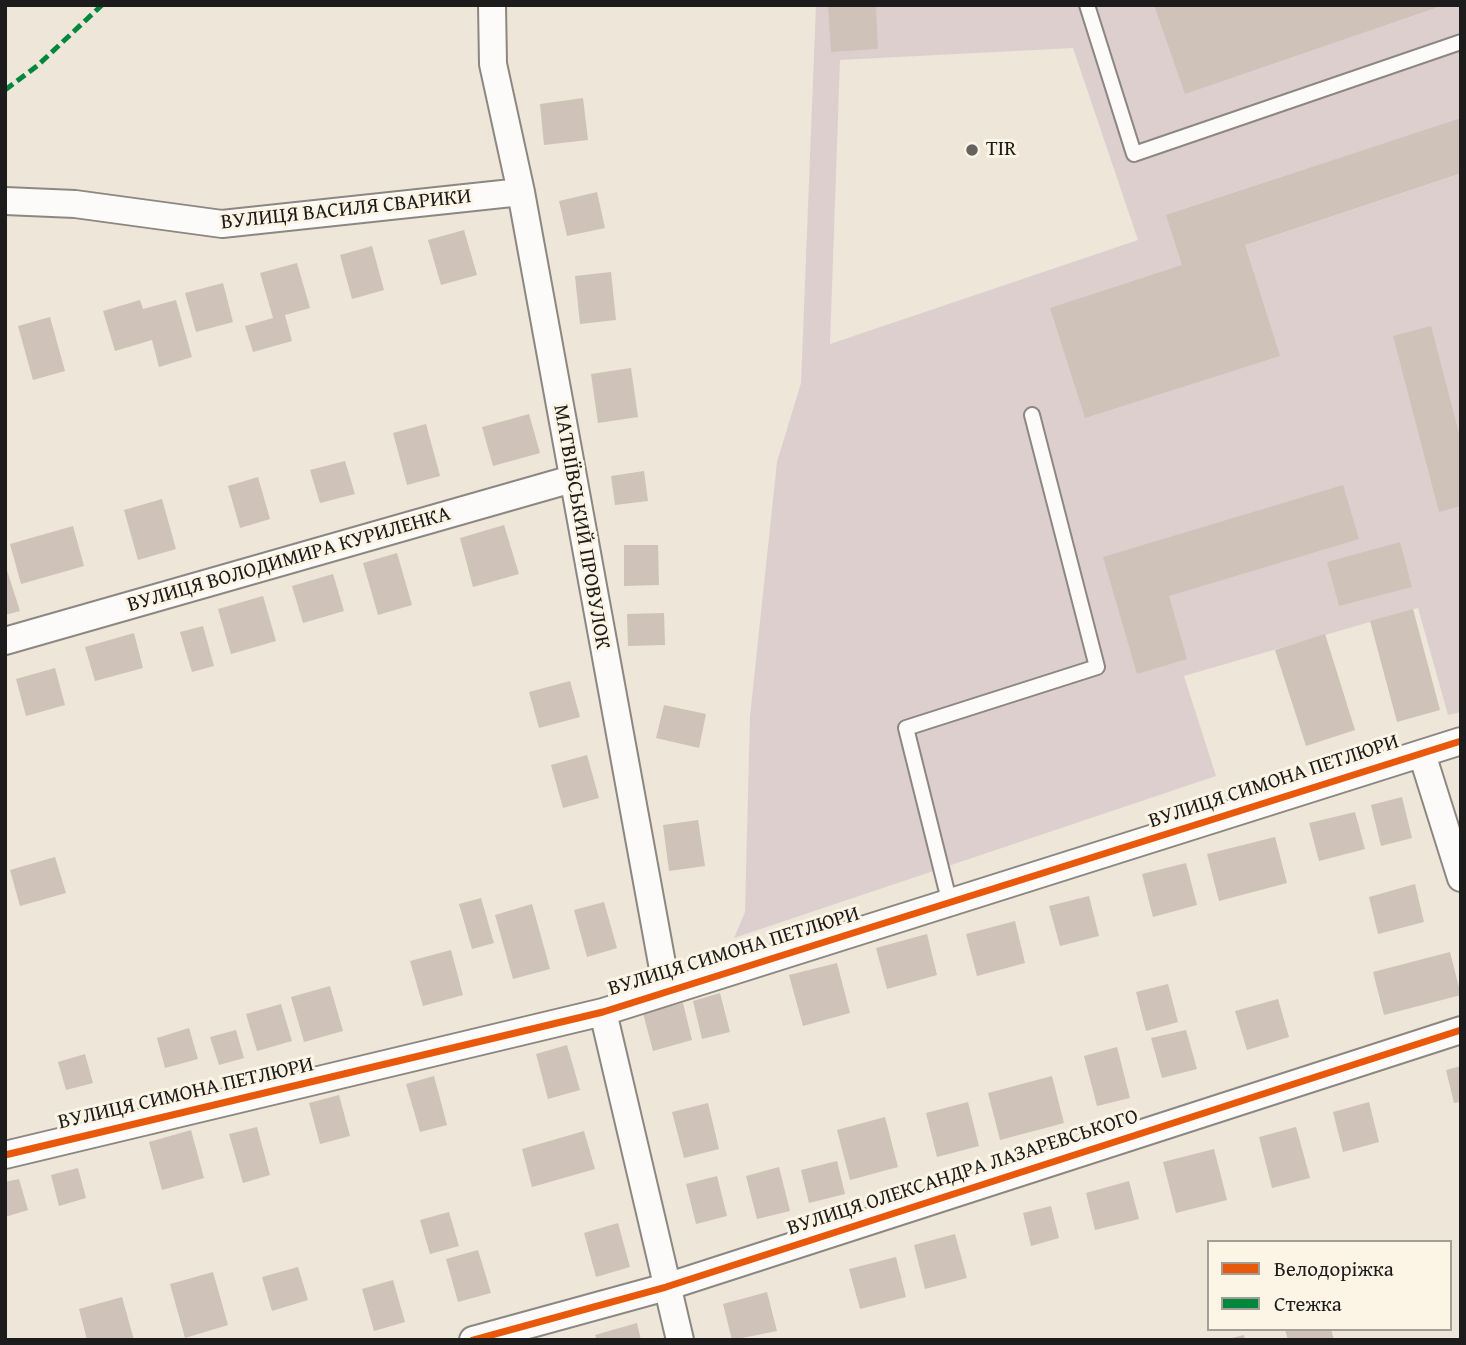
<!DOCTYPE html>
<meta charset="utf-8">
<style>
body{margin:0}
#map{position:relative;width:1466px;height:1345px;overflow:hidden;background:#eee6d8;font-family:"Gentium Book Plus",serif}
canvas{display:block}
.frame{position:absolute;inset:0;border:7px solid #1c1c1c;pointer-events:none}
.legend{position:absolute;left:1207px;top:1240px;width:245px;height:91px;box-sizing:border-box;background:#fcf5e5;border:2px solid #a29e95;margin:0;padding:9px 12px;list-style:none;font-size:21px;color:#1c1c1c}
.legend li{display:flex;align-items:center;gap:14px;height:35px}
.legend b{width:35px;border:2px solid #a29e95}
</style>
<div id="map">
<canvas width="1466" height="1345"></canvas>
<div class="frame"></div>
<ul class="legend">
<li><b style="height:9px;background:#e8590c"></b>Велодоріжка</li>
<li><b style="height:9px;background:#00873e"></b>Стежка</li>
</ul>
</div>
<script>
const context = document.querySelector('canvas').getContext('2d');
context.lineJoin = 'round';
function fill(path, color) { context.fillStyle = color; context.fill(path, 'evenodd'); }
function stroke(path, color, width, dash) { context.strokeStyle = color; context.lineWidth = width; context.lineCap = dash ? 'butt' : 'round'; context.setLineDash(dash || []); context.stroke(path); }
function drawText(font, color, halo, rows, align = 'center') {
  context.font = font + ' "Gentium Book Plus",serif'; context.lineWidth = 6; context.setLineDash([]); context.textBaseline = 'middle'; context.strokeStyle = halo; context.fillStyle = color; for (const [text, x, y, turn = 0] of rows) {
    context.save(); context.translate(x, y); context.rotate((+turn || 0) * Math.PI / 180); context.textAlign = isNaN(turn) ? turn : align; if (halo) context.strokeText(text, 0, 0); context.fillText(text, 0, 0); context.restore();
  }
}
fill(new Path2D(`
 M816 5H1461V712L1448 715 1418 608 1184 676 1216 776 734 938 745 912 750 716 777 462 801 383ZM1073 48 1138 240 830 344 840 60Z`), '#decfcf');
fill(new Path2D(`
 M828 5H876L878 49 831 52Z
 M1154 5H1441V6L1185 94Z
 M583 98 588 140 544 145 540 104Z
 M1461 118V173L1245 245 1280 356 1085 418 1050 308 1182 265 1166 215Z
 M597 192 605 228 567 236 559 201Z
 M464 230 477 275 441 285 428 240Z
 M372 246 384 290 352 299 340 255Z
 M297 263 310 308 285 315 292 341 253 352 245 326 273 318 260 273Z
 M611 272 616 320 580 324 575 276Z
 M223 283 233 322 196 332 185 293Z
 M140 300 143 309 176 300 192 357 159 367 152 340 115 351 103 311Z
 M50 317 65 371 33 380 18 326Z
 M1431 326 1461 441V506L1439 512 1393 336Z
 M631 368 638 417 598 423 591 374Z
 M529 414 540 453 493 466 482 427Z
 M426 424 440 476 407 485 393 433Z
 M345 461 355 494 320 503 310 470Z
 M644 471 648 501 615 505 611 476Z
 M258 477 270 519 240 528 228 486Z
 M1343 485 1359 539 1169 596 1187 659 1137 674 1103 557Z
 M162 499 176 549 138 560 124 510Z
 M504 525 519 574 473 587 460 538Z
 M73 526 84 566 21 584 10 544Z
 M1400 542 1412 587 1339 606 1327 562Z
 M624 545H658L659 585 624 586Z
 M397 553 412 605 378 615 363 563Z
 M5 564 20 611 5 615Z
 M333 574 344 611 303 623 292 586Z
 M263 596 276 641 231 654 218 609Z
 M1413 609 1440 710 1397 722 1370 621Z
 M664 613 665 645 628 646 627 614Z
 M203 626 214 666 192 672 180 632Z
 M134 633 143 668 95 681 85 647Z
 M1325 634 1355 730 1306 746 1275 650Z
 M55 668 65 705 26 716 16 679Z
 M570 681 580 717 539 728 529 692Z
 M664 705 706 714 699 748 656 738Z
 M587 755 599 798 563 808 551 765Z
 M1402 797 1412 838 1381 846 1371 805Z
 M1355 812 1365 849 1319 861 1309 823Z
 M698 820 705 866 669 871 663 825Z
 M1275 837 1287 883 1219 901 1207 854Z
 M55 857 66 893 20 906 10 870Z
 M1186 863 1197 905 1153 917 1142 874Z
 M1415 884 1424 922 1378 934 1369 897Z
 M1089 896 1099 936 1060 946 1049 906Z
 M481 898 494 943 472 949 459 904Z
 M604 902 617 948 587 957 574 910Z
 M532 904 550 969 513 979 495 915Z
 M1015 921 1025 963 977 976 966 934Z
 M927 934 937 975 887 989 876 948Z
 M451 950 463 995 423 1006 410 961Z
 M1450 952 1461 995 1384 1015 1373 972Z
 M837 963 850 1013 803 1026 789 975Z
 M1168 984 1178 1022 1146 1031 1136 992Z
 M330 986 343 1031 304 1042 291 997Z
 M720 993 730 1032 702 1039 693 1001Z
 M1278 999 1289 1037 1247 1050 1235 1011Z
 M683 1003 692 1040 653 1051 643 1013Z
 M281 1004 292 1041 257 1051 246 1014Z
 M189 1028 198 1059 165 1068 157 1038Z
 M236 1030 244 1058 219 1065 210 1037Z
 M1186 1030 1197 1069 1162 1078 1151 1038Z
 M567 1045 580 1090 548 1099 536 1054Z
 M1117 1047 1130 1098 1097 1106 1084 1056Z
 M85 1054 93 1083 66 1090 58 1062Z
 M1461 1066V1102L1454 1103 1446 1070Z
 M434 1076 447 1125 420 1132 406 1084Z
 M1052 1076 1064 1123 1000 1140 988 1093Z
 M339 1095 350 1136 320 1144 309 1103Z
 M968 1102 979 1146 937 1157 926 1113Z
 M1369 1102 1379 1142 1343 1152 1333 1112Z
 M708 1103 719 1149 684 1158 672 1112Z
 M885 1117 898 1167 850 1180 837 1130Z
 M257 1127 270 1175 243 1183 229 1134Z
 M1296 1127 1310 1178 1272 1188 1259 1137Z
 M191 1130 204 1178 162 1190 149 1142Z
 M584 1131 595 1169 532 1187 522 1149Z
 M1214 1149 1227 1200 1176 1213 1163 1162Z
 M837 1161 845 1194 809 1203 801 1170Z
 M779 1167 790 1211 757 1219 746 1176Z
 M78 1168 86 1198 59 1206 51 1175Z
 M717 1176 727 1216 696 1224 686 1184Z
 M19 1179 28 1210 5 1217V1182Z
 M1129 1181 1139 1219 1095 1230 1086 1193Z
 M1051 1206 1059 1238 1031 1246 1023 1213Z
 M449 1212 459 1246 430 1254 420 1220Z
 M618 1223 630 1267 596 1277 584 1233Z
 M955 1234 967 1278 925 1289 914 1245Z
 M478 1250 491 1293 458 1302 446 1259Z
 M896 1257 906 1297 860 1309 849 1269Z
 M298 1267 308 1300 272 1311 262 1277Z
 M213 1272 228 1325 185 1338 170 1284Z
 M393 1280 405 1322 374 1331 362 1289Z
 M767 1292 777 1331 732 1340 723 1304Z
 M122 1297 134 1340H87L79 1309Z
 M637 1323 641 1340H597L595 1335Z
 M1289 1329H1331L1334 1340H1288L1285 1330Z
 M1244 1335 1245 1340H1228V1339Z`), '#cfc2b8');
const service = new Path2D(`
 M1087 5 1134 154 1461 42
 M950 904 906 728 1097 667 1032 415`);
const minor = new Path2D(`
 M492 5 493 64 521 192 667 991
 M5 201 75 204 222 224 521 192
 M5 641 572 479
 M1422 754 1461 878
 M603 1012 680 1340
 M5 1155 603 1012 1461 741
 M473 1340 666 1287 1461 1030`);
stroke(service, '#8c8781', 18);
stroke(minor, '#8c8781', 30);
stroke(service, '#fcfbf9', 14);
stroke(minor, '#fcfbf9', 26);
stroke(new Path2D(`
 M5 90 37 66 102 5`), '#00873e', 5, [10, 5]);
stroke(new Path2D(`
 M5 1155 603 1012 1461 741
 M473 1340 666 1287 1461 1030`), '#e8590c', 7);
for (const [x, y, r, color] of [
 [972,150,7,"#66635e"]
]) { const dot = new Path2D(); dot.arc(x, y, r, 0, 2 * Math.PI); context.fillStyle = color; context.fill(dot); stroke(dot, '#fcf5e5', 2.5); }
drawText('21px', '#1c1c1c', '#fcf5e5', [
 ["TIR",986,150]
], 'left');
drawText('21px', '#1c1c1c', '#fcf5e5', [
 ["ВУЛИЦЯ ВАСИЛЯ СВАРИКИ",346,210,-6],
 ["МАТВІЇВСЬКИЙ ПРОВУЛОК",581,527,80],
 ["ВУЛИЦЯ ВОЛОДИМИРА КУРИЛЕНКА",289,560,-16],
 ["ВУЛИЦЯ СИМОНА ПЕТЛЮРИ",1274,782,-18],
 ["ВУЛИЦЯ СИМОНА ПЕТЛЮРИ",734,952,-17],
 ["ВУЛИЦЯ СИМОНА ПЕТЛЮРИ",186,1094,-13],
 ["ВУЛИЦЯ ОЛЕКСАНДРА ЛАЗАРЕВСЬКОГО",963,1173,-18]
]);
</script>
